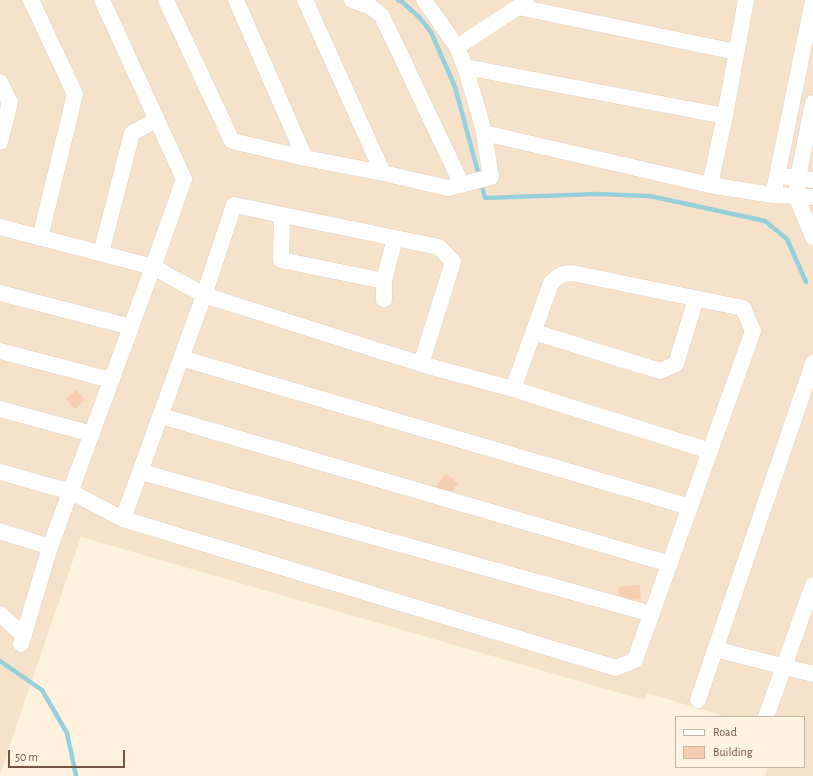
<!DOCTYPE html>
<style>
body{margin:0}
#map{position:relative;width:813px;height:776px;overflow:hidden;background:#fef1dd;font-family:"Alegreya Sans",sans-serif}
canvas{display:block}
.legend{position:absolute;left:675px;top:716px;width:130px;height:52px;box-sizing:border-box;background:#fff4e4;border:1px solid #c7b4a4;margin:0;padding:5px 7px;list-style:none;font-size:12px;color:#745544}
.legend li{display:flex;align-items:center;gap:8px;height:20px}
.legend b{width:20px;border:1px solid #c7b4a4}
.scale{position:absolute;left:8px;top:750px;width:117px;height:18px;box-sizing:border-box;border:2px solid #745544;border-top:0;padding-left:5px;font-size:12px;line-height:14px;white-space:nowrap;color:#745544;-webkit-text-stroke:3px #fff4e4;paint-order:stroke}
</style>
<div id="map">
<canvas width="813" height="776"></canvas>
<ul class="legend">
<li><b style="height:5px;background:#fff"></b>Road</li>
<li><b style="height:11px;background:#f5cdb3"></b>Building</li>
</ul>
<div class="scale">50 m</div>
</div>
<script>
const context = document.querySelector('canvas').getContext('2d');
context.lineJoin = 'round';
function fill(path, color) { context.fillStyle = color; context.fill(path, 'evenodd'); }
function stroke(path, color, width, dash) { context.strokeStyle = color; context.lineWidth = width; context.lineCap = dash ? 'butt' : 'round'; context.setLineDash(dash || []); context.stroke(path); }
fill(new Path2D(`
 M0 0H813V776H765L767 767H804V717H727L647 693 644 700 81 537 0 774Z`), '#f6e2cb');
stroke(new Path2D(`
 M398 0 401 1 419 17 431 32 455 87 485 198 597 194 650 196 765 221 787 239 806 282
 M0 661 42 690 67 733 76 776`), '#96d0da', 4.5);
fill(new Path2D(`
 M76 390 85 400 75 409 66 399Z
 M446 474 458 483 447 496 436 486Z
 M640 585 641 599 620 601 619 587Z`), '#f5cdb3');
const minor = new Path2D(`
 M31 0 75 94 40 238
 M166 0 232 141 305 158 383 173 448 188 491 177 484 133 478 110 465 67 457 47 424 0
 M236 0 305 158
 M305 0 383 173
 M352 0 371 7 382 16 462 185
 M526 0 518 7 736 52
 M457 47 518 7
 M465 67 725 116
 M0 82 10 102 0 142
 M813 103 798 178 796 196 813 197
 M484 133 710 185 725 116 746 0
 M787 177 813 180
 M710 185 773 195 796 196 813 237
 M773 195 813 1
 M282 215 281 260 384 281V299
 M0 227 153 267 184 179 102 0
 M101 253 132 133 157 120
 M384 281 395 238
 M0 293 131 327
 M534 332 660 371 676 364 696 299
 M0 351 111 380
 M181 358 690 507
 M513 389 710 451
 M0 409 92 434
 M161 416 670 564
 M0 472 71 492 123 519 204 295 421 364 453 262 439 247 234 205 204 295 153 267 50 547 21 644
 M141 472 652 614
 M123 519 616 668 635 660 753 331 743 308 572 273C563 273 558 276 551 283L513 389 421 364
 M0 531 50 547
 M0 614 24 636
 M715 649 813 674
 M698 700 813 363
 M766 717 813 585`);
stroke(minor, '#e4cebc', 17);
stroke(minor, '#fff', 16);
</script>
